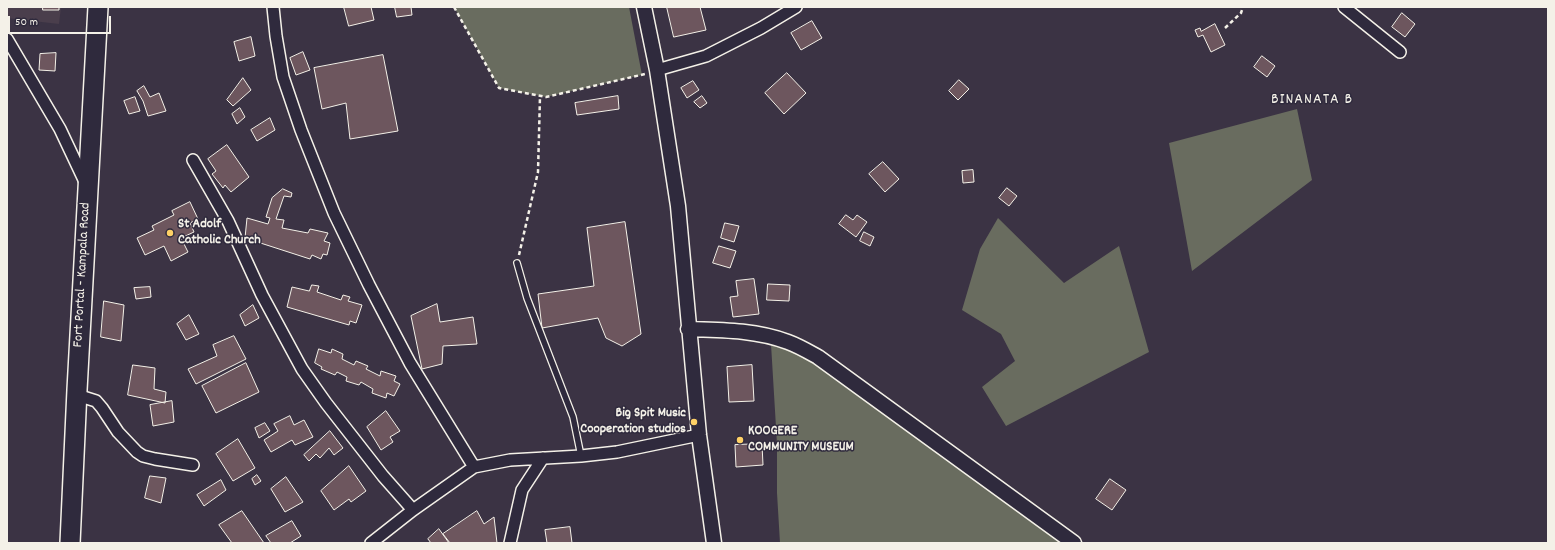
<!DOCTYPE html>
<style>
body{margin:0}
#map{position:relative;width:1555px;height:550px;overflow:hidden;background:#3b3344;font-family:Dekko,sans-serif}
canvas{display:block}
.frame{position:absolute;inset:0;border:8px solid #f4f1e8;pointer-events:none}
.scale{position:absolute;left:8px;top:16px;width:103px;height:18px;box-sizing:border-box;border:2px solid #f4f1e8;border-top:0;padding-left:5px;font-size:12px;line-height:14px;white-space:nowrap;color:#f4f1e8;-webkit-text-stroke:3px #2f2a3d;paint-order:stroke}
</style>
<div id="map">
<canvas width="1555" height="550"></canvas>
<div class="frame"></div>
<div class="scale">50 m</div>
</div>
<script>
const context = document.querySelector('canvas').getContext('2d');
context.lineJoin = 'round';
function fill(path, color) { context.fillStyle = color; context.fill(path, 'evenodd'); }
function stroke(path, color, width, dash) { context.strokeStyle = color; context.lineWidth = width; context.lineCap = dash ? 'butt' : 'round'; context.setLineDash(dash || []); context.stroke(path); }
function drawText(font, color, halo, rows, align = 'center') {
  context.font = font + ' Dekko,sans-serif'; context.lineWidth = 3; context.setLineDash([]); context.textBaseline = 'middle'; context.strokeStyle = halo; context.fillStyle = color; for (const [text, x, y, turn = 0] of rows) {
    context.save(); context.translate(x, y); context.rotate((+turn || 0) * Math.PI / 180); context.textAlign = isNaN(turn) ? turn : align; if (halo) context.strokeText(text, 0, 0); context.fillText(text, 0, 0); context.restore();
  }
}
fill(new Path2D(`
 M7 7H61L59 24 7 18Z`), '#4a3e4c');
fill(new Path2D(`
 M454 7H629L642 75 546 97 499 88Z
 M1297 109 1312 180 1192 271 1169 143Z
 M998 218 1064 283 1119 246 1149 352 1006 426 982 387 1015 361 1001 334 962 310 980 249Z
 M771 344 791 346 1064 543H780L777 493V444Z`), '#696c5f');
const building = new Path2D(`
 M43 7H59V10H43Z
 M344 7H371L374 20 349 26Z
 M395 7H411L412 15 397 17Z
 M667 7H700L706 30 674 37Z
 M1402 13 1415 24 1405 37 1392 27Z
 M812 21 822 38 801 50 791 33Z
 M1215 24 1225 45 1211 52 1203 35 1198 37 1195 30 1200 28 1201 31Z
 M251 37 255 56 239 61 234 42Z
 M303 52 310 70 296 75 290 58Z
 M56 53 55 71 39 70 40 54Z
 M383 55 398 131 350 139 346 103 322 109 314 68Z
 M1262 56 1275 66 1267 77 1254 67Z
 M787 73 806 93 784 114 765 93Z
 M243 78 251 90 233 106 227 100Z
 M959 80 969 89 958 100 949 91Z
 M693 81 699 90 687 98 681 88Z
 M144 86 150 97 159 93 166 111 148 116 143 101 137 91Z
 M618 96 619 109 577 115 575 103Z
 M702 96 707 103 700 108 694 102Z
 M135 97 140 111 129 114 124 101Z
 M240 108 245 117 237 124 232 114Z
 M270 118 275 130 257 141 251 130Z
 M227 145 249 177 231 192 225 185 223 188 212 174 216 171 208 159Z
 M883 162 899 179 885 192 869 174Z
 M973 170 974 182 963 183 962 171Z
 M1007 188 1017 196 1009 206 999 198Z
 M283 189 292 193 291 197 284 196 276 219 284 220 282 228 308 233 310 229 328 233 324 241 330 243 327 255 323 254 321 259 312 255 310 259 245 238 247 218 268 224 270 218 266 217 272 198Z
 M190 202 198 219 190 223 194 232 181 238 188 252 171 261 164 246 145 255 137 238 154 230 152 226 174 215 172 211Z
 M846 215 853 220 857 215 867 222 856 237 839 224Z
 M625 222 641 334 622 346 606 338 598 318 542 328 538 294 594 286 587 228Z
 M725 223 739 226 734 242 721 238Z
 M864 232 874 237 870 246 860 241Z
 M719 246 736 251 730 268 713 263Z
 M754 279 759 314 733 317 730 297 738 296 736 281Z
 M768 284 790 285 789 301 767 300Z
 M312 285 319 286 317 292 341 300 343 295 350 297 348 301 362 305 356 323 350 321 349 325 287 307 292 287 309 291Z
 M150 287 151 297 136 299 134 288Z
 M104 301 124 305 121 341 101 337Z
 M437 304 440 322 473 317 477 344 443 346 442 364 422 369 411 316Z
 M253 305 259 318 245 326 240 315Z
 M189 315 199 334 186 340 177 324Z
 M234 336 246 359 196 384 188 369 217 356 213 345Z
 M319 349 331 353 332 349 343 354 342 359 354 365 356 361 368 366 366 369 380 376 381 371 396 376 394 381 400 384 394 396 387 393 386 398 372 393 373 389 361 382 359 385 346 381 347 377 337 372 335 375 321 369 322 367 315 363Z
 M246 363 259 392 216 413 202 386Z
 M133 365 155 368 154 389 166 392 165 403 128 395Z
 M752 365 754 401 729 402 727 367Z
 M172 401 174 422 153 426 150 405Z
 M386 411 400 431 390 437 393 442 381 450 367 427Z
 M290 416 294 425 304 420 313 437 295 445 292 440 271 452 264 440 278 431 274 424Z
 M265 423 270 431 259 438 255 428Z
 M330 431 343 448 334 455 329 448 320 458 316 454 309 461 304 455Z
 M238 439 255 468 233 481 216 454Z
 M762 444 763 465 736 467 735 445Z
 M349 466 366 491 351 502 349 499 334 510 321 491Z
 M257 475 261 481 255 485 252 479Z
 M150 476 166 478 161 503 145 498Z
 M286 477 303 502 285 512 271 489Z
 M1110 479 1126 490 1112 510 1096 499Z
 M221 480 226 490 204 506 197 495Z
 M242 511 264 543H232L219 525Z
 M477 511 484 524 494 517 497 543H450L443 534Z
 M292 521 301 536 290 543H271L266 536Z
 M570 527 572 543H547L545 530Z
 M439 529 449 543H431L428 539Z`);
fill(building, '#6d565e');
stroke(building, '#f4f1e8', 1);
const service = new Path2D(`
 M517 263 527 298 573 417 581 456`);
const minor = new Path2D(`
 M273 7 276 36 283 77 301 130 334 213 369 285 410 363 474 467
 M1344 7 1400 52
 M7 39 60 129 86 184
 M657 70 706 56 761 28 796 7
 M193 160 228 221 262 295 302 369 326 403 383 476 413 510
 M77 395 96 401 102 408 118 432 137 452 143 456 155 459 193 465
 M371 543 413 510 474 467 510 460 581 456 617 452 699 435
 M510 543 522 490 543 458`);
const tertiary = new Path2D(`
 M644 7 657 70 678 206 699 435 714 543
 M688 329C722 330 756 330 788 342 799 346 809 352 818 357L1074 543`);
const trunk = new Path2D(`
 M70 543 77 390 98 7`);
stroke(service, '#f4f1e8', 8);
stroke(minor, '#f4f1e8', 14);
stroke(tertiary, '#f4f1e8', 17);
stroke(trunk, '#f4f1e8', 22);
stroke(new Path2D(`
 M454 7 499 88 546 97 645 74
 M1225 28 1241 13 1243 7
 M519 255 538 172 540 96`), '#f4f1e8', 2.5, [4, 3]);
stroke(service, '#2f2a3d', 5.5);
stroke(minor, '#2f2a3d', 11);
stroke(tertiary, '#2f2a3d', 14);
stroke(trunk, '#2f2a3d', 19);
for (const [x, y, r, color] of [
 [170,233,4,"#ffd166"],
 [694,422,4,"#ffd166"],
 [740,440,4,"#ffd166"]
]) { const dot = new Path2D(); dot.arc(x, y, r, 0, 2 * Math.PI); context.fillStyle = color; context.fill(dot); stroke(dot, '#2f2a3d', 1.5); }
drawText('bold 14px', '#f4f1e8', '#2f2a3d', [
 ["St Adolf",178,225],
 ["Catholic Church",178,241],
 ["Big Spit Music",686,414,"right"],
 ["Cooperation studios",686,430,"right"],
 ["KOOGERE",748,432],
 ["COMMUNITY MUSEUM",748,448]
], 'left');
drawText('14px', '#f4f1e8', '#2f2a3d', [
 ["Fort Portal - Kampala Road",83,275,-87]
]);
context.letterSpacing = '1px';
drawText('16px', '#f4f1e8', '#2f2a3d', [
 ["BINANATA B",1312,101]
]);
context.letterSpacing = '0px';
</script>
